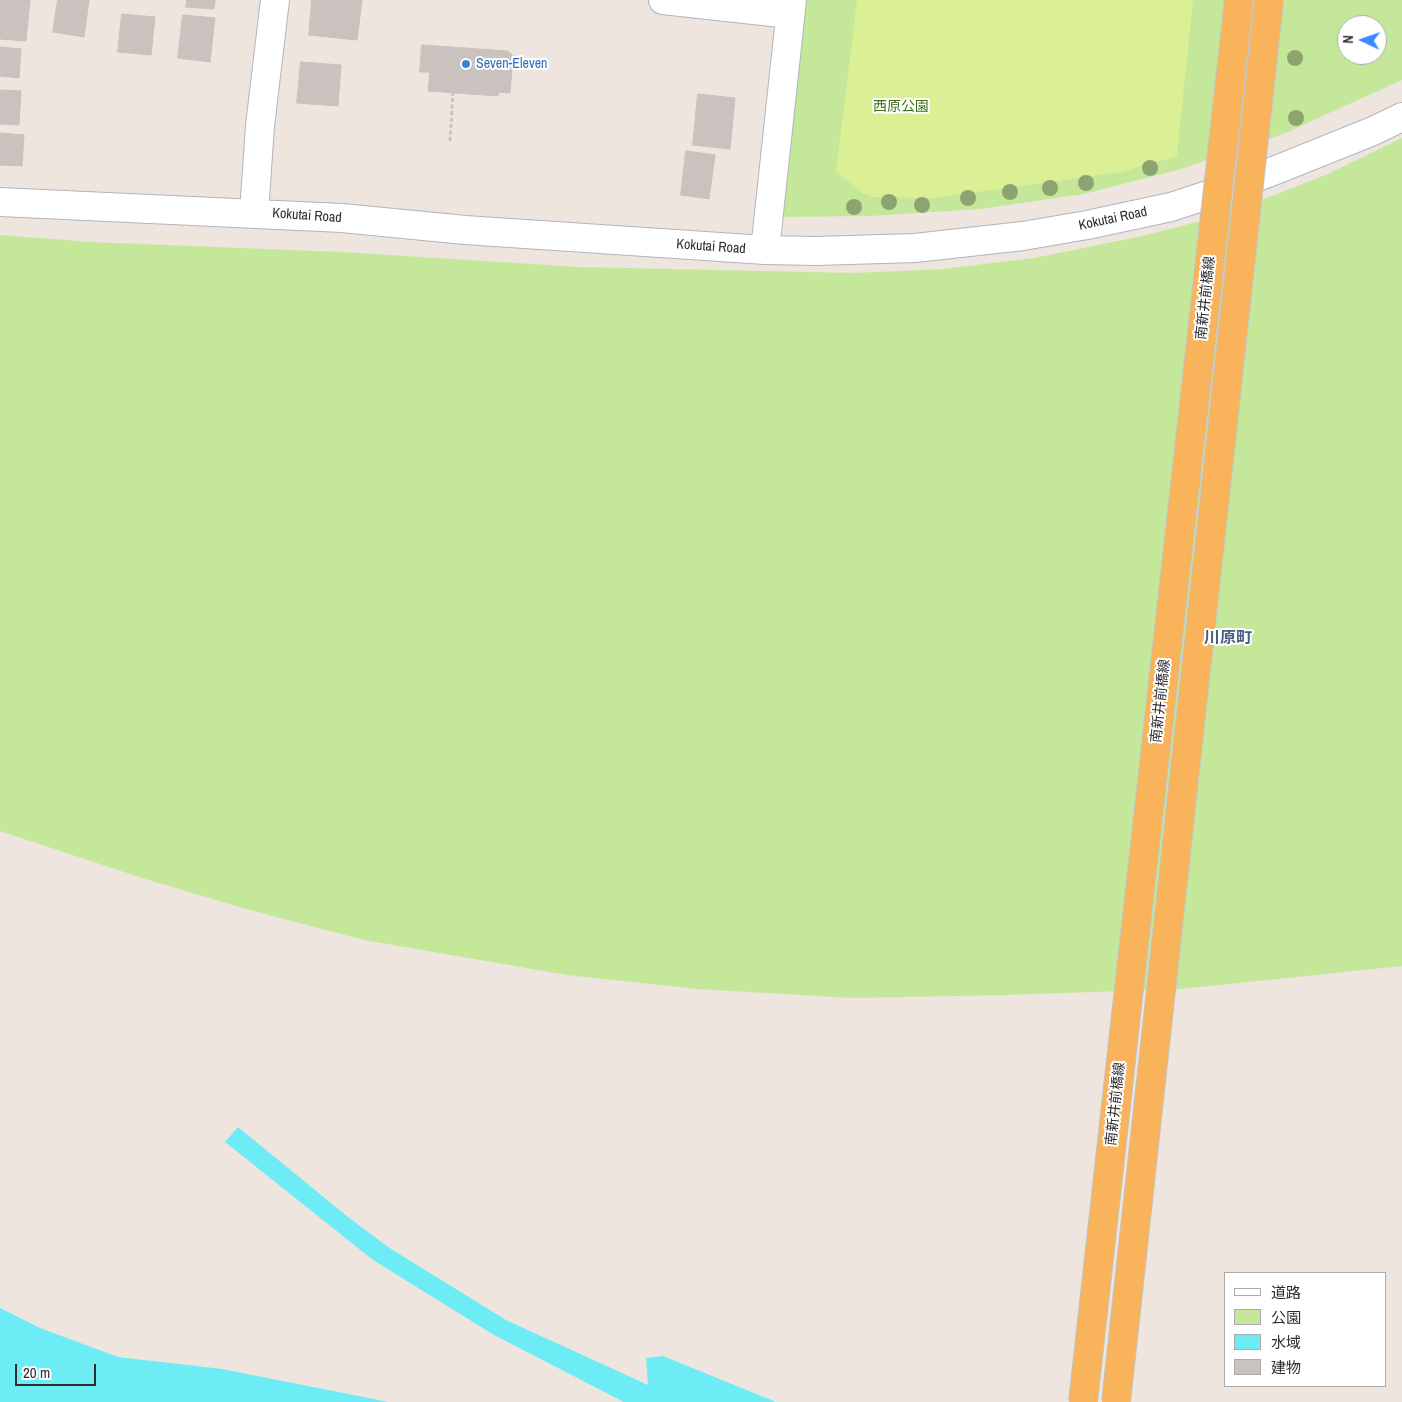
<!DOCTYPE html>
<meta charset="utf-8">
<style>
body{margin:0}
#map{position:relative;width:1402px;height:1402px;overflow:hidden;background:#efe5df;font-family:"Archivo Narrow","Noto Sans JP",sans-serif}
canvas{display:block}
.legend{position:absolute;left:1224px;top:1272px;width:162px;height:115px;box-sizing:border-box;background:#fff;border:1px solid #ababab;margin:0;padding:6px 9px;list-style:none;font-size:15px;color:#2d2d2d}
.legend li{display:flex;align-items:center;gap:10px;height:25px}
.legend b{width:25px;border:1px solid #ababab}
.north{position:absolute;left:1337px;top:15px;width:50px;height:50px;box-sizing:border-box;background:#fff;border:1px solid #ababab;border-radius:50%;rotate:273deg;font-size:14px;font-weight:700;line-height:20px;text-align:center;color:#2d2d2d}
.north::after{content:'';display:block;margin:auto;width:18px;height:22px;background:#3b88ff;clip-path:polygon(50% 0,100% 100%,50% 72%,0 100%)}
.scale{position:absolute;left:15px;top:1364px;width:81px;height:22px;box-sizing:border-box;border:2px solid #2d2d2d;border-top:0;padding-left:6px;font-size:15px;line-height:18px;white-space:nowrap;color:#2d2d2d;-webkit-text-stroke:4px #fff;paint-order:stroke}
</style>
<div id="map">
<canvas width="1402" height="1402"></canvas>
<ul class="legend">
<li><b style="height:6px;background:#fff"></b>道路</li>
<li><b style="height:14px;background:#c4e799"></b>公園</li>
<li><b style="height:14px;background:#6eecf5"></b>水域</li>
<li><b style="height:14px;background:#cac2be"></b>建物</li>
</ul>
<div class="north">N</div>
<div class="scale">20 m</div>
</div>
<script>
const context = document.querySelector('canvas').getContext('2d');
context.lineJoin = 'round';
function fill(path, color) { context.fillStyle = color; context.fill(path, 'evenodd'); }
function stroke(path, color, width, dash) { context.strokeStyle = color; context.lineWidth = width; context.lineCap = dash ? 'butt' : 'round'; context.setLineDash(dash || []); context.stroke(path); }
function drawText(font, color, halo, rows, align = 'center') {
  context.font = font + ' "Archivo Narrow","Noto Sans JP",sans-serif'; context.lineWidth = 4; context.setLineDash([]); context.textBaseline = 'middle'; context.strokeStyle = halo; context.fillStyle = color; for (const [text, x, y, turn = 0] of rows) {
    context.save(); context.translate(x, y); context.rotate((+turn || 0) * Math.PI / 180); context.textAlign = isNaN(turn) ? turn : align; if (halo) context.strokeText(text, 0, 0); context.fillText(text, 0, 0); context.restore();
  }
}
fill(new Path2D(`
 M804 0H1402V80L1281 135 1181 169 1084 194 980 209 870 216 780 217ZM1347 25H1377V55H1347Z
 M1402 138V966L1181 989 1006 995 853 998 697 989 567 975 364 940 246 909 142 878 0 831V235L91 242 341 252 579 267 854 273 943 269 1034 258 1147 235 1223 215 1328 174Z`), '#c4e799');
fill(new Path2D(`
 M857 0H1193L1177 156 1122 172 933 198 873 197 862 193 836 171Z`), '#dbef95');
fill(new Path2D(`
 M238 1127 348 1217 388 1247 506 1320 648 1385 646 1358 663 1356 776 1402H624L494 1335 373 1260 225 1142Z
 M0 1308 40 1328 118 1357 222 1369 389 1402H0Z`), '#6eecf5');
const building = new Path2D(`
 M0 0H30L26 41 0 39Z
 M58 0H89L84 37 53 32Z
 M187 0H215L214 9 186 7Z
 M312 0H362L357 40 309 35Z
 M122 14 155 17 151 55 118 52Z
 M183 15 215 18 210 62 178 58Z
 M422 45 508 51 513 56 510 93 499 92 498 96 428 91 430 72H420Z
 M0 47 21 49 19 78 0 76Z
 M301 62 341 65 338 106 297 103Z
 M0 90 21 91 19 125 0 124Z
 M698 94 735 98 730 149 693 145Z
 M0 133 24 135 22 166 0 165Z
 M686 151 715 155 709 199 681 195Z`);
fill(building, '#cac2be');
stroke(building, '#cbc0b8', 1);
const minor = new Path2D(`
 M663 0 790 14
 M0 202 342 218 465 230 765 250 816 251 915 248 1023 236 1087 225 1171 207 1226 189 1281 168 1373 131 1402 117
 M254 213 260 126 275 0
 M765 250 792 0`);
stroke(minor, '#afb5bd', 30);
stroke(new Path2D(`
 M450 141 453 93`), '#c4c4c4', 3, [4, 2.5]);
stroke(minor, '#fff', 28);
const majorBridge = new Path2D(`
 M1083 1402 1239 0
 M1116 1402 1269 0`);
stroke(majorBridge, '#c4c4c4', 30, []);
stroke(majorBridge, '#f8b35b', 28);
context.fillStyle = '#8da471';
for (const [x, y] of [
 [1295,58],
 [1296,118],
 [1150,168],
 [1086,183],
 [1050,188],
 [1010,192],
 [968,198],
 [889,202],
 [922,205],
 [854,207]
]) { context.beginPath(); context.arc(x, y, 8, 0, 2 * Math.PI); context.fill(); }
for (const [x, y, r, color] of [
 [466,64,5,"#3f7fe0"]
]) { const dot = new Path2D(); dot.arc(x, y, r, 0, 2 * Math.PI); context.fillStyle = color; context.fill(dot); stroke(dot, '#fff', 2); }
drawText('14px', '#366cbe', '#fff', [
 ["Seven-Eleven",476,64]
], 'left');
drawText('14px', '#3c6f17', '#fff', [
 ["西原公園",901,107]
]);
drawText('14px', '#2d2d2d', '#fff', [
 ["Kokutai Road",307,216,4],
 ["Kokutai Road",1113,219,-12],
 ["Kokutai Road",711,247,4],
 ["南新井前橋線",1206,298,-84],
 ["南新井前橋線",1161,701,-84],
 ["南新井前橋線",1116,1104,-84]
]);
drawText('bold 16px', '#4a5f80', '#fff', [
 ["川原町",1228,639]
]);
</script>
